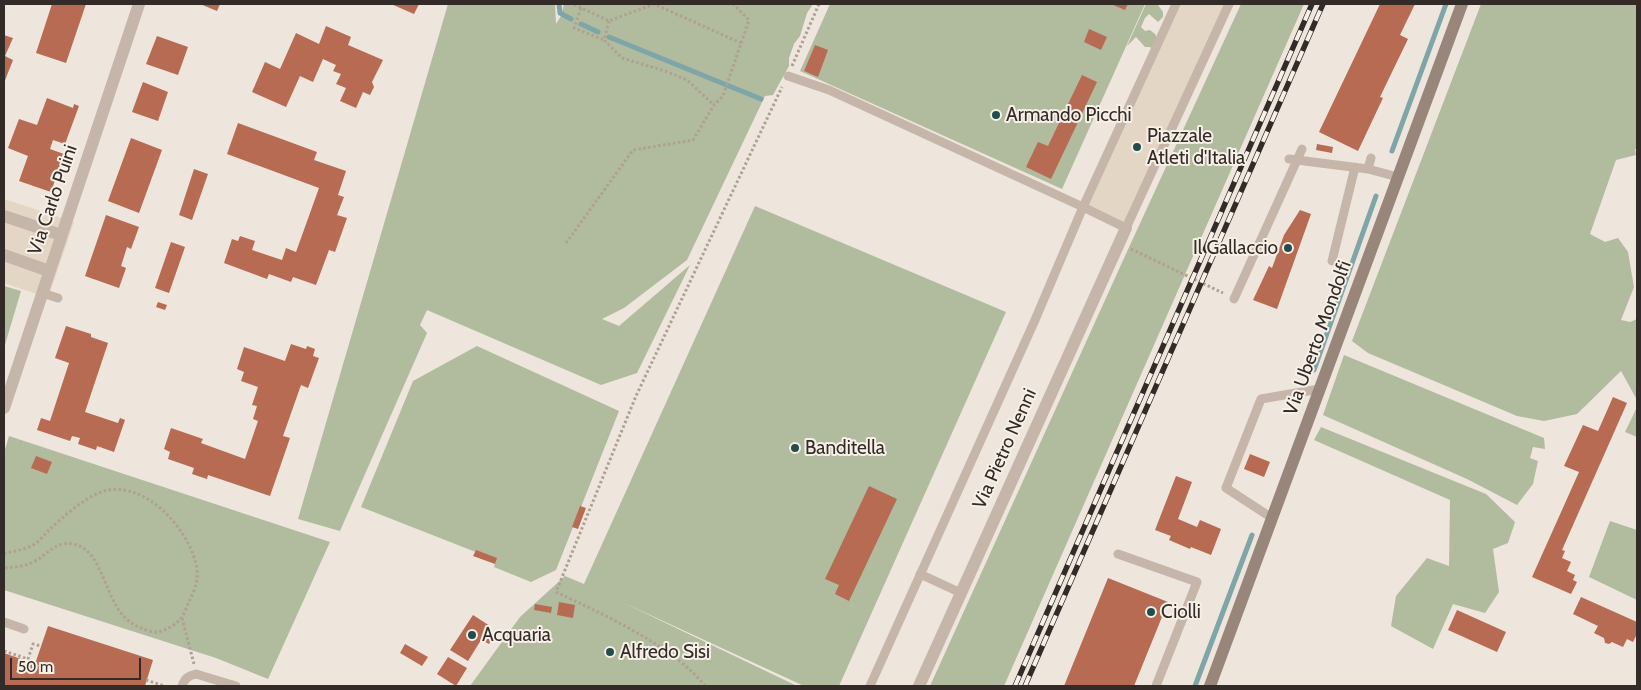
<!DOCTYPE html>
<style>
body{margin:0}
#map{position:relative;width:1641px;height:690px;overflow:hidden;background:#eee5dc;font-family:Cabin,sans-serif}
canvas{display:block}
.frame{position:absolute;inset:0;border:5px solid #332b28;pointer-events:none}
.scale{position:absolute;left:10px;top:658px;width:131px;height:22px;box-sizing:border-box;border:2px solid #332b28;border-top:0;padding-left:6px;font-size:15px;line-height:18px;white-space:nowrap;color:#332b28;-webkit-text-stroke:4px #f6f0e7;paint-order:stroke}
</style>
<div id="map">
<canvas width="1641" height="690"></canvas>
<div class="frame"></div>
<div class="scale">50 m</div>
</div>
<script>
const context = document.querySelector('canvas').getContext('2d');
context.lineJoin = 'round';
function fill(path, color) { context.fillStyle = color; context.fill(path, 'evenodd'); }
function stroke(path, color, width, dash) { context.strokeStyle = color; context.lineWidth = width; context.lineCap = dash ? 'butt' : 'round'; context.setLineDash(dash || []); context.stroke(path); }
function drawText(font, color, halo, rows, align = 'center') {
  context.font = font + ' Cabin,sans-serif'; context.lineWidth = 4; context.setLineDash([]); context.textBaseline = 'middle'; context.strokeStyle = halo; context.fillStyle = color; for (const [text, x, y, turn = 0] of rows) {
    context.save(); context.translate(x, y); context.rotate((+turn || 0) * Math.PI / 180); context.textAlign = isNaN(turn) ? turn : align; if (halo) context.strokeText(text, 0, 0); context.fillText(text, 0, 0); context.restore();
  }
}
fill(new Path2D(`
 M448 4H555L556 24 561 16 564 4H813L807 13 800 36 794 44 789 58V66L773 95 765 96 687 260 624 308 602 319 619 326 690 265 637 373 601 385 427 310 420 325 427 333 340 531 298 519Z
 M830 4H1145L1062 189 800 71Z
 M1146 4H1160L1158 5 1163 12V17L1158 22 1149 14 1145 18 1141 27 1145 31 1150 30 1155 34 1160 44 1155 49 1149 47H1145L1136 37 1127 46Z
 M1241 4H1304L1004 686H930L1125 256Z
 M1481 4H1637V149H1635L1636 155 1616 160 1590 234 1605 242 1618 238 1628 252 1634 287 1621 320 1630 322 1637 319V400L1621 371 1577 414 1544 421 1517 416 1368 353 1352 341Z
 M755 206 1006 312 839 686H804L622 602 797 686H470L520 617 565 576 584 584Z
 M4 286 21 291 4 348Z
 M477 346 619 411 556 570 531 582 494 567 496 560 361 507 413 381Z
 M1344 355 1544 438 1545 449 1533 447 1530 458 1538 461 1533 484 1517 505 1467 479 1323 415Z
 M1637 407V437L1625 432Z
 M1321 427 1486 494 1515 522 1508 543 1493 549 1499 592 1485 613 1453 604 1433 649 1391 626 1396 596 1427 558 1449 566 1450 500 1314 440Z
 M9 436 330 542 268 679 216 658 4 590V453Z
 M1610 521 1637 530V600L1589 577Z`), '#b1bb9e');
fill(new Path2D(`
 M1176 4H1229L1126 228 1083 207Z
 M4 199 74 222 48 298 4 283Z`), '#e4d6c4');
stroke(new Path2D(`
 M559 4 560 13 571 19
 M581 24 598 32
 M609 37 761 99
 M1392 151 1446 4
 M1314 370 1376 196
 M1195 686 1252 535`), '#7ea5a7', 5);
fill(new Path2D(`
 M52 4H86L66 63 36 53Z
 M200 4H220L217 11Z
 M391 4H419L414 14Z
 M1111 4H1128L1125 10Z
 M1380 4H1415L1400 35 1408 39 1380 97 1383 98 1358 151 1319 132Z
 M326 26 351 37 348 45 383 60 372 82 374 87 370 95 363 92 356 108 340 101 346 88 336 84 341 74 333 71 336 65 323 59 313 82 300 76 286 107 252 92 265 62 280 69 296 33 319 44Z
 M1089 29 1107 37 1101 50 1084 42Z
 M4 35 13 38 5 56 13 60 4 83Z
 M157 36 188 47 178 75 146 64Z
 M815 45 828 50 818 77 804 71Z
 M1082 75 1097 82 1051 179 1026 167 1038 142 1048 146Z
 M143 82 168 92 158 121 132 112Z
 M47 98 73 108 74 104 79 106 65 144 53 140 50 149 64 154 51 192 19 181 28 156 8 148 19 119 37 125Z
 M238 123 317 152 314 160 346 171 338 195 344 197 337 215 347 218 335 252 329 250 316 285 293 277 291 282 269 274 267 279 224 263 232 239 238 241 240 236 255 241 252 250 282 260 286 248 296 252 319 188 227 154Z
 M131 138 162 150 139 213 108 201Z
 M1317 144 1333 147 1332 153 1316 150Z
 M194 169 208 174 192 220 179 215Z
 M1300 210 1311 214 1277 309 1253 300 1269 266 1272 268 1284 235Z
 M106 215 139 227 131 249 127 247 121 266 126 268 119 288 85 276Z
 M171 242 185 247 169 293 155 288Z
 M158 302 167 305 165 310 156 307Z
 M66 326 91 334V337L108 343 85 412 118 423 120 418 125 420 114 452 97 446 96 450 78 444 80 438 72 436 70 441 37 430 41 418 50 421 69 363 55 358Z
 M291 344 306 349 307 346 315 349 313 356 319 358 308 388 301 385 283 436 290 438 270 496 208 475 207 479 192 474 194 468 168 459 170 452 164 449 171 428 203 439 201 443 245 459 258 421 253 419 257 406 252 405 258 387 241 381 244 372 237 369 244 347 285 361Z
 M1613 397 1627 403 1562 550 1565 551 1562 558 1571 562 1567 571 1575 575 1573 580 1577 582 1571 594 1532 577 1579 472 1564 466 1583 425 1598 431Z
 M1250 454 1270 462 1264 477 1244 469Z
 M36 456 52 462 47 474 31 468Z
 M1176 476 1192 482 1178 519 1197 527 1200 520 1221 529 1211 555 1191 547 1190 549 1169 540 1171 536 1155 530Z
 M869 486 897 499 849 601 835 594 839 585 825 579Z
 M580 506 586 508 578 529 572 527Z
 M476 550 497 558 495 564 473 556Z
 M1108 578 1168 602 1134 686H1064Z
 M1581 597 1637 622V634L1633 642 1627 639 1623 647 1612 642 1609 644 1605 643 1604 638 1594 633 1598 626 1573 614Z
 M559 602 575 605 573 618 557 615Z
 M535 604 552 607 551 613 534 610Z
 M1457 610 1506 632 1497 652 1448 630Z
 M473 615 490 626 488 630 495 635 489 644 481 640 468 661 450 650Z
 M48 626 153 660 145 686H4V653L35 664Z
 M405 644 428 657 422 666 400 653Z
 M448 657 467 668 456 686 437 674Z`), '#b66b52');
stroke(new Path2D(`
 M575 4V5L609 21 654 4 741 43
 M581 8 574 28 604 40
 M609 21 604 40 622 58 665 71 687 80 714 105
 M792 66 819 4
 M566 243 633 150 693 140 714 105 723 96 749 20 733 4
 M1131 249 1223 293
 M4 554C13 551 24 550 33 545 39 542 44 535 49 530 64 516 88 494 108 490 149 483 191 532 197 569 199 582 193 593 188 604 186 608 184 615 181 618 177 624 166 630 159 632 154 633 146 630 141 628 101 613 109 551 73 544 54 541 48 555 33 562 24 567 13 567 4 568
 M182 618 194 664
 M4 651 28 659 33 644 41 646
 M146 680 164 686
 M705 686C675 647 601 613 556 592L636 396 782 87`), '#b0a094', 3, [2.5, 2.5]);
stroke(new Path2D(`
 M1176 4 1083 207 1126 228 1229 4
 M788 76 829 90 1083 207 1035 320 870 686
 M1289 159 1368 169 1398 177
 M1368 169 1371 158
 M1332 261 1355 167
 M42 293 58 298
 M1234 299 1302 149
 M1272 518 1226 488 1261 399 1319 389
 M1118 554 1197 582 1156 686
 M920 574 961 593
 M4 622 24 629
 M182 686C185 678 188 676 196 674L236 686`), '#c5b6a9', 9);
stroke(new Path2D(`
 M4 216 61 235
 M4 255 49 271
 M4 408 139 4
 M919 686 1126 228`), '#c5b6a9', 12);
stroke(new Path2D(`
 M1210 686 1462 4`), '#98867b', 12);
const rail = new Path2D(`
 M1015 686 1312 4
 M1025 686 1323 4`);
stroke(rail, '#332b28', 5.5);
stroke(rail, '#f6f0e7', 4, [11]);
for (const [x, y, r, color] of [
 [996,115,5,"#234c4f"],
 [1137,147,5,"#234c4f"],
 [1288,248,5,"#234c4f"],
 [795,448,5,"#234c4f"],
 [1151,612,5,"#234c4f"],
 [472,635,5,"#234c4f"],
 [610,652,5,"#234c4f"]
]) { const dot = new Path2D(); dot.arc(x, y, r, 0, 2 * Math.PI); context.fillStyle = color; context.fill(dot); stroke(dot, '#f6f0e7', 2); }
drawText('19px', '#332b28', '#f6f0e7', [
 ["Armando Picchi",1006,115],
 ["Piazzale",1147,136],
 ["Atleti d'Italia",1147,158],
 ["Il Gallaccio",1278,248,"right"],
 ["Banditella",805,448],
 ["Ciolli",1161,612],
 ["Acquaria",482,635],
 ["Alfredo Sisi",620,652]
], 'left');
drawText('19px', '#332b28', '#f6f0e7', [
 ["Via Carlo Puini",53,200,-71],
 ["Via Uberto Mondolfi",1318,338,-70],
 ["Via Pietro Nenni",1005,449,-66]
]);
</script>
